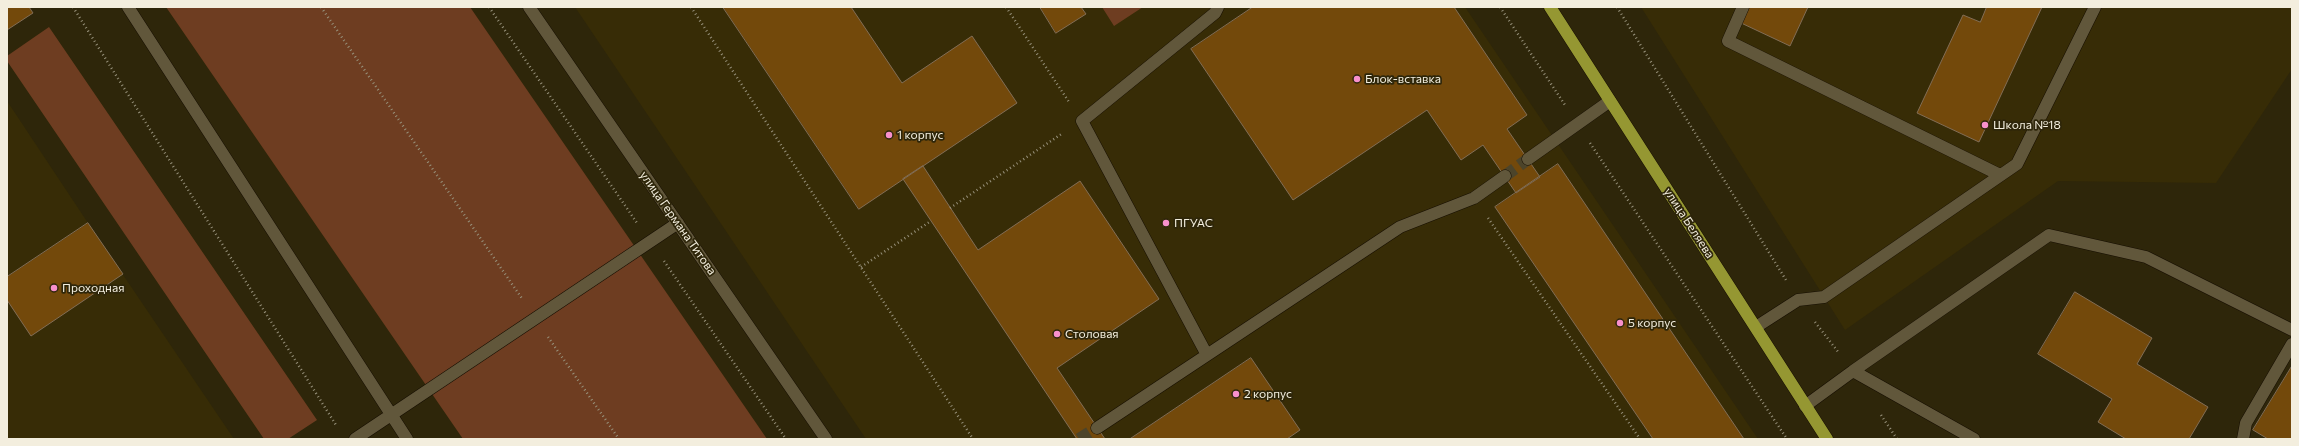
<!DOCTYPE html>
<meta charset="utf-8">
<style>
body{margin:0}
#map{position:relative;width:2299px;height:446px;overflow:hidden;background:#2e260a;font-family:Commissioner,sans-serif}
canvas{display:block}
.frame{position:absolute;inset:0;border:8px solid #f3eede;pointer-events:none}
</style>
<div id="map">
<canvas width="2299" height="446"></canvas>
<div class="frame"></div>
</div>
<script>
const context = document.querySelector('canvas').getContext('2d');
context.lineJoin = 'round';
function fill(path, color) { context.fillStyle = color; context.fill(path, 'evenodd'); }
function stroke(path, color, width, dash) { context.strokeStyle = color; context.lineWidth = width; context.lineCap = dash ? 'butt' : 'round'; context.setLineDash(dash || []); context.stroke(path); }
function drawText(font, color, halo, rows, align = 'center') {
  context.font = font + ' Commissioner,sans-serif'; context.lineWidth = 3.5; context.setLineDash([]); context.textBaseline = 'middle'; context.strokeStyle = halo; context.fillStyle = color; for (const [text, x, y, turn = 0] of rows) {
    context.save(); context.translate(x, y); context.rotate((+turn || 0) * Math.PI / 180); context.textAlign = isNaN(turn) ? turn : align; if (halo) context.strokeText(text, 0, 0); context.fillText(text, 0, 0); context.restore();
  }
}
fill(new Path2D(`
 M575 7H1465L1758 439H866Z
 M1641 7H2292V69L2216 183 2058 181 1845 330Z
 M7 101 88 223 234 439H7Z`), '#372c06');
fill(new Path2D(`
 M166 7H470L767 439H463Z
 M1102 7H1143L1114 26Z
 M49 27 317 420 288 439H264L7 61V56Z`), '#6e3d21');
const building = new Path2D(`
 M7 7H29L33 13 7 30Z
 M723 7H851L902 83 972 36 1017 103 859 209Z
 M1040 7H1081L1086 14 1056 33Z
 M1253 7H1454L1527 115 1507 129 1540 177 1516 193 1483 145 1461 160 1427 110 1293 200 1191 49Z
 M1746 7H1808L1790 46 1739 22Z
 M1987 7H2042L1979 142 1917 113 1963 15 1980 22Z
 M1558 164 1744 439H1653L1495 207Z
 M923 166 978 250 1080 181 1159 299 1057 368 1105 439H1077L903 179Z
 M88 223 123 274 31 336 7 300V277Z
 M2075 292 2152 338 2137 364 2208 407 2189 439H2126L2098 422 2112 399 2038 354Z
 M1251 358 1300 430 1287 439H1130Z
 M2292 366V439H2268L2253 430Z`);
fill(building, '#73490b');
stroke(building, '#826d55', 1);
stroke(new Path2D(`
 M1505 176 1528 159
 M1079 439 1097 428`), '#4c442a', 12, [12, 6]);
const minor = new Path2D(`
 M128 7 407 439
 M529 7 826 439
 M1743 7 1728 41 2000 175
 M1528 159 1610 101
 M1756 327 1798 300 1824 297 2017 164 2095 7
 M1207 355 1082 121 1215 13 1218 7
 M1853 371 1974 439
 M1805 406 1853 371 2049 235 2146 257 2292 330
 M1097 428 1400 227 1474 198 1505 176
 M355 439 678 223
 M2243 439 2246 423 2292 344`);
const major = new Path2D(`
 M1550 7 1827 439`);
stroke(minor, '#160e00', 13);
stroke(major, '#160e00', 13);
stroke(new Path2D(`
 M73 7 336 425
 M321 7 523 300
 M489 7 637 223
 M691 7 973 439
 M1006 7 1069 102
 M1500 7 1565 105
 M1617 7 1786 280
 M1590 143 1787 439
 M950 208 1063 133
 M1488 218 1640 439
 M664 261 786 439
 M861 267 931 221
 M1815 322 1839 353
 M548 337 619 439
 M1881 415 1897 439`), '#98927c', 2.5, [1, 3]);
stroke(minor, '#61573b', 12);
stroke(major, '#959732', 12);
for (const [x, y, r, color] of [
 [1357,79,4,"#f890cc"],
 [1985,125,4,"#f890cc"],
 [889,135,4,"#f890cc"],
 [1166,223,4,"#f890cc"],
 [54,288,4,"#f890cc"],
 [1620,323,4,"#f890cc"],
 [1057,334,4,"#f890cc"],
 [1236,394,4,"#f890cc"]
]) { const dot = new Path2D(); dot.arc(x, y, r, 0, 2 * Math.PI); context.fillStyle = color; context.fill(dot); stroke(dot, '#2e260a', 1.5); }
drawText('12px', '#f3eede', '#2e260a', [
 ["Блок-вставка",1365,79],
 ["Школа №18",1993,125],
 ["1 корпус",897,135],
 ["ПГУАС",1174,223],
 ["Проходная",62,288],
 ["5 корпус",1628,323],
 ["Столовая",1065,334],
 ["2 корпус",1244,394]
], 'left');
drawText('12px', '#f3eede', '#2e260a', [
 ["улица Германа Титова",678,223,55],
 ["улица Беляева",1689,223,57]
]);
</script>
